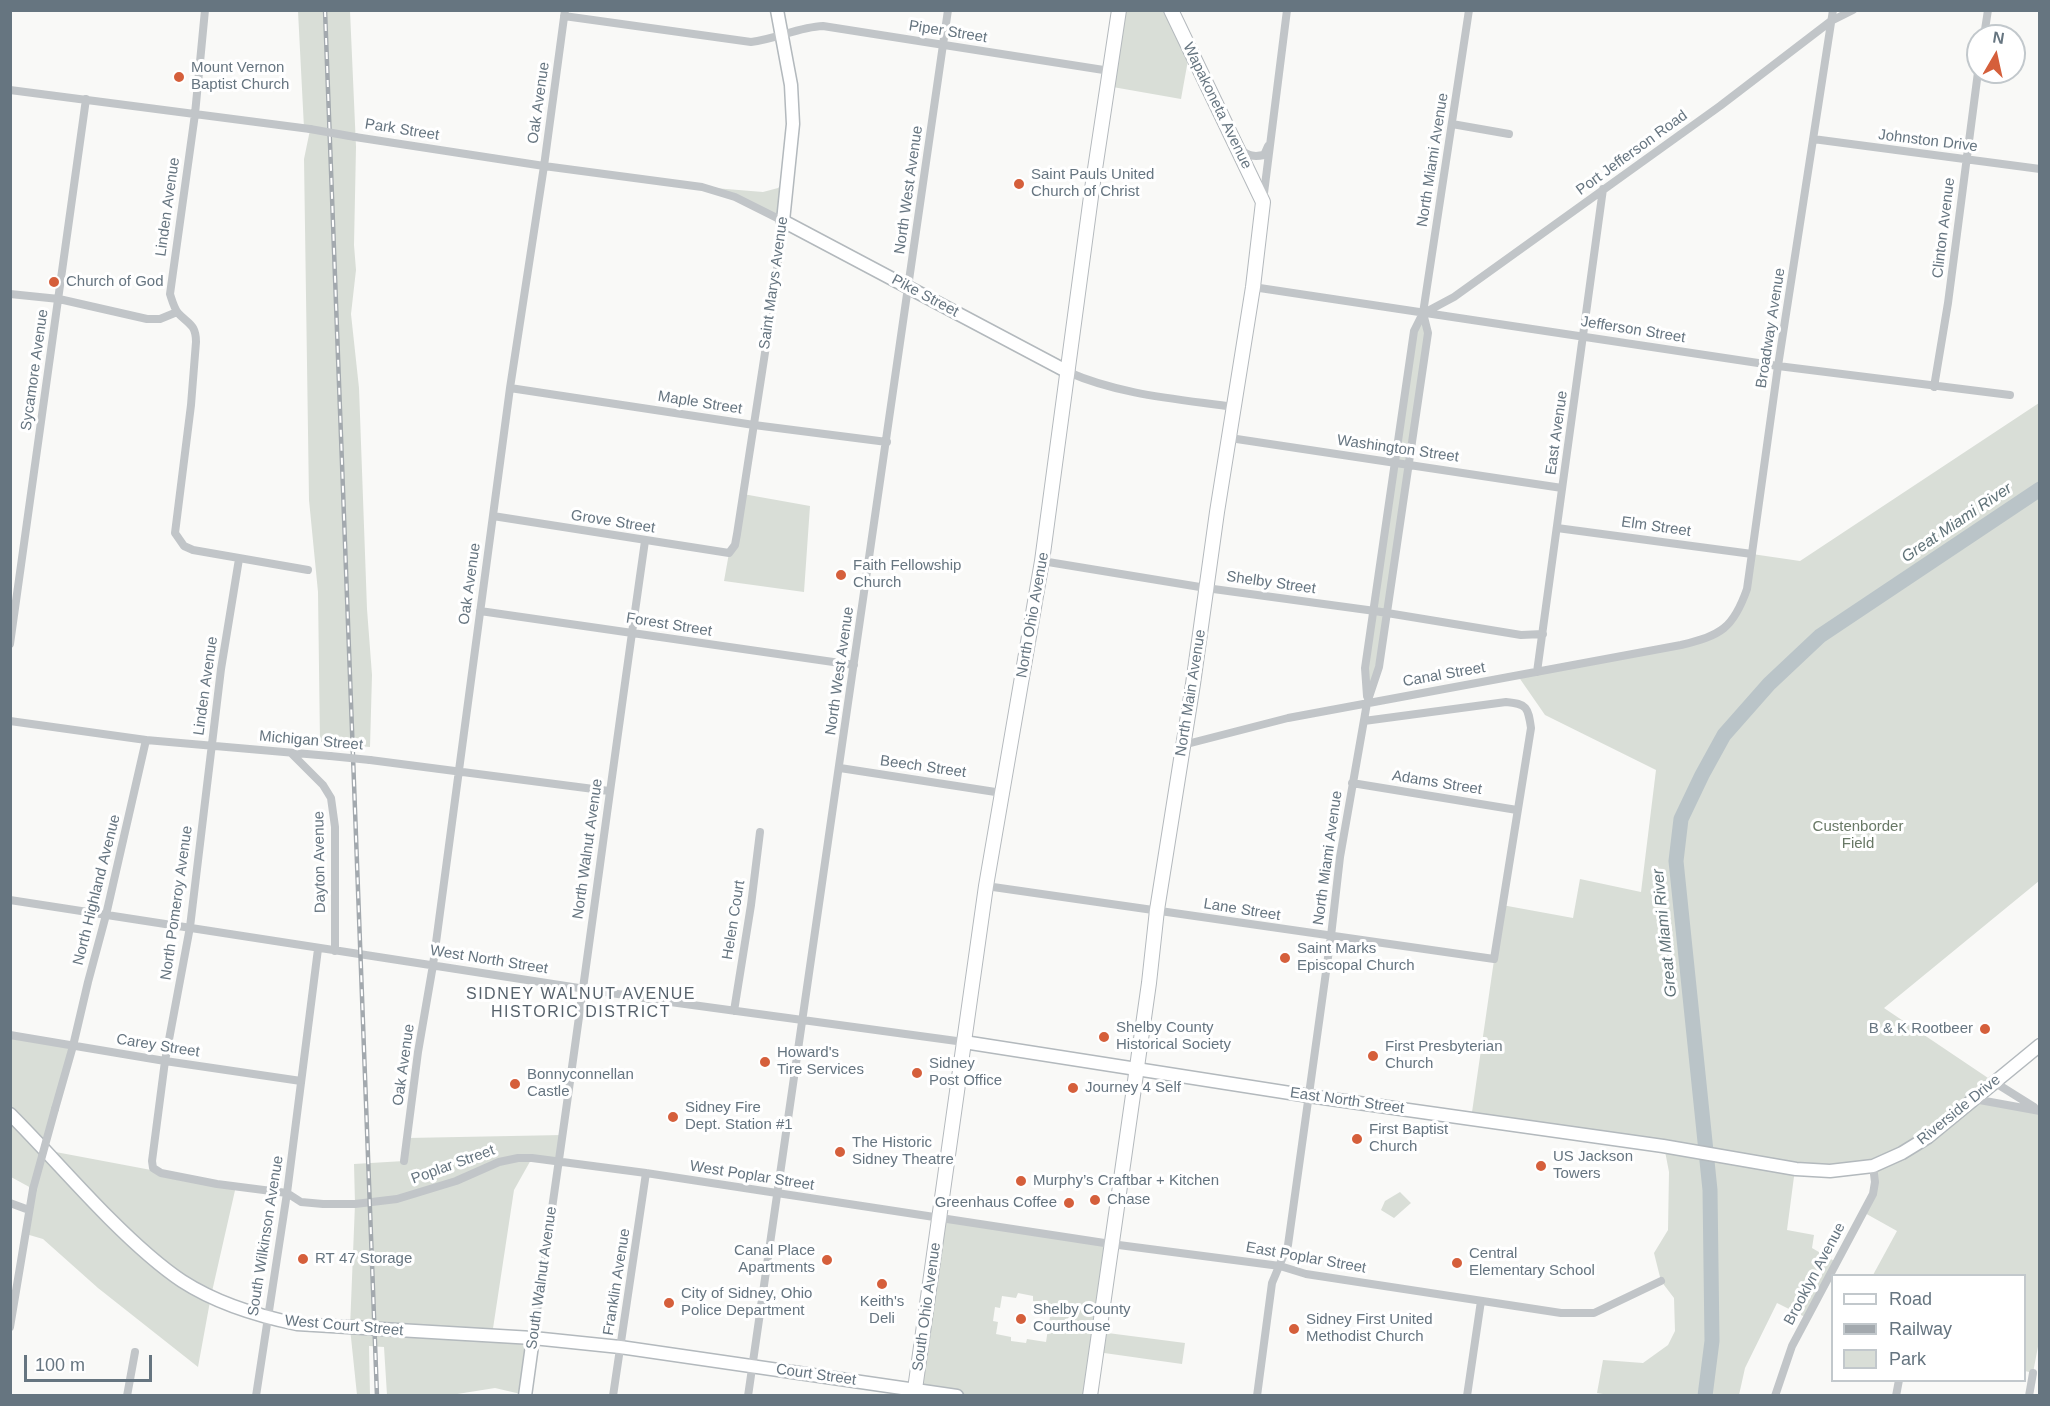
<!DOCTYPE html>
<meta charset="utf-8">
<style>
body{margin:0}
#map{position:relative;width:2050px;height:1406px;overflow:hidden;background:#f9f9f7;font-family:Arial,sans-serif}
canvas{display:block}
.frame{position:absolute;inset:0;border:12px solid #667580;pointer-events:none}
.legend{position:absolute;left:1831px;top:1274px;width:195px;height:108px;box-sizing:border-box;background:#fff;border:2px solid #c2c8cc;margin:0;padding:8px 10px;list-style:none;font-size:18px;color:#667580}
.legend li{display:flex;align-items:center;gap:12px;height:30px}
.legend b{width:30px;border:2px solid #c2c8cc}
.north{position:absolute;left:1966px;top:24px;width:60px;height:60px;box-sizing:border-box;background:#fff;border:2px solid #c2c8cc;border-radius:50%;rotate:9deg;font-size:16px;font-weight:700;line-height:24px;text-align:center;color:#667580}
.north::after{content:'';display:block;margin:auto;width:21px;height:27px;background:#d55f3b;clip-path:polygon(50% 0,100% 100%,50% 72%,0 100%)}
.scale{position:absolute;left:24px;top:1355px;width:128px;height:27px;box-sizing:border-box;border:3px solid #667580;border-top:0;padding-left:8px;font-size:18px;line-height:21px;white-space:nowrap;color:#667580;-webkit-text-stroke:4px #fff;paint-order:stroke}
</style>
<div id="map">
<canvas width="2050" height="1406"></canvas>
<div class="frame"></div>
<ul class="legend">
<li><b style="height:8px;background:#fff"></b>Road</li>
<li><b style="height:8px;background:#a3a9ae"></b>Railway</li>
<li><b style="height:16px;background:#d9ded7"></b>Park</li>
</ul>
<div class="north">N</div>
<div class="scale">100 m</div>
</div>
<script>
const context = document.querySelector('canvas').getContext('2d');
context.lineJoin = 'round';
function fill(path, color) { context.fillStyle = color; context.fill(path, 'evenodd'); }
function stroke(path, color, width, dash) { context.strokeStyle = color; context.lineWidth = width; context.lineCap = dash ? 'butt' : 'round'; context.setLineDash(dash || []); context.stroke(path); }
function drawText(font, color, halo, rows, align = 'center') {
  context.font = font + ' Arial,sans-serif'; context.lineWidth = 6; context.setLineDash([]); context.textBaseline = 'middle'; context.strokeStyle = halo; context.fillStyle = color; for (const [text, x, y, turn = 0] of rows) {
    context.save(); context.translate(x, y); context.rotate((+turn || 0) * Math.PI / 180); context.textAlign = isNaN(turn) ? turn : align; if (halo) context.strokeText(text, 0, 0); context.fillText(text, 0, 0); context.restore();
  }
}
fill(new Path2D(`
 M298 11H350L356 147 354 245 356 270 351 314 359 388 367 609 372 675 370 747 320 743 318 592 309 500 304 159 310 130 304 128Z
 M1119 11H1171L1190 49 1181 99 1107 86Z
 M788 178 783 221 702 187 763 192 778 188Z
 M1423 313 1428 333 1388 613 1367 703 1365 668 1414 331Z
 M2039 403V881L1884 1008 1994 1082 1974 1098 2039 1111 2040 1336 2033 1373 2025 1371 2024 1276 1873 1275 1897 1231 1863 1212 1873 1193V1166L1795 1169 1787 1230 1814 1235 1812 1248 1836 1262 1807 1318 1777 1303 1745 1368 1739 1395 1615 1396 1597 1393 1603 1360 1643 1363 1668 1345 1675 1331 1674 1298 1661 1281 1654 1253 1668 1230 1669 1172 1664 1146 1471 1119 1502 905 1573 918 1580 879 1641 892 1656 770 1545 715 1518 676 1712 637 1740 608 1752 554 1800 561Z
 M743 494 810 506 804 592 724 581 729 553 735 545Z
 M10 1035 73 1046 45 1150 236 1186 211 1296 198 1367 98 1288 43 1239 26 1234 33 1189 11 1177Z
 M563 1135 560 1161 532 1158 514 1190 492 1335 533 1338 525 1395 495 1388 451 1395H387L384 1347 369 1346 370 1395H357L350 1328 355 1204 354 1164 404 1161 407 1138Z
 M1400 1192 1411 1203 1394 1218 1381 1210 1385 1201Z
 M940 1218 1111 1244 1100 1332 1185 1343 1182 1364 1097 1352 1090 1395 957 1396 915 1389ZM1018 1293 1033 1296V1301L1049 1304 1048 1308H1044L1043 1315 1050 1317 1046 1342 1027 1339 1026 1343 1011 1341V1337L996 1334 998 1322 993 1321 995 1307 1000 1308 1002 1296 1016 1298Z`), '#d9ded7');
stroke(new Path2D(`
 M1705 1396 1712 1341 1710 1190 1676 861 1681 819 1702 775 1724 735 1769 684 1820 636 2040 489`), '#bac4c8', 15);
const secondary = new Path2D(`
 M777 10 791 85 793 124 783 221 1068 372
 M964 1042 1309 1096 1663 1146 1796 1169 1830 1171 1873 1166 1902 1153 1928 1137 2040 1045
 M10 1114C44 1148 75 1184 109 1218 131 1240 155 1263 182 1281 216 1303 258 1316 297 1324L533 1338 620 1347 957 1396
 M525 1396 533 1338`);
const primary = new Path2D(`
 M915 1389 986 886 1042 561 1092 189 1119 10
 M1090 1396 1149 983 1157 910 1193 684 1217 512 1253 287 1263 202 1171 10`);
stroke(secondary, '#b3b9bd', 15);
stroke(primary, '#b4b9bd', 16);
stroke(new Path2D(`
 M205 10 195 114 170 294C172 300 174 308 178 313 188 324 196 324 196 342L191 405 175 533 184 546 193 550 308 570
 M564 16 751 42C776 39 799 27 823 26L1110 71
 M1984 36 1988 10
 M10 90 310 129
 M1452 124 1509 134
 M355 137 544 166 702 187 735 197 783 221 773 301 737 534 735 545 729 553 493 516
 M1813 139 2040 169
 M1241 150C1249 156 1254 157 1264 155L1268 146
 M1263 201 1287 10
 M1253 287 1778 366 2010 395
 M10 294 59 299 147 319H160L177 312
 M1424 313 1454 297 1720 106 1831 21 1853 10
 M1068 372C1120 395 1178 399 1234 407
 M1934 387 1948 303 1978 72
 M510 388 754 425 887 442
 M1230 438 1562 488
 M1557 528 1752 554
 M239 559 221 669 190 927 165 1061 152 1161 153 1168 161 1173 217 1184 287 1193 301 1202 323 1204H355L397 1199 456 1181 499 1162 518 1158H532L646 1173 1111 1244 1280 1266 1306 1274 1561 1313H1594L1661 1281
 M1042 561 1206 588 1375 611 1521 635 1543 634
 M480 611 854 665
 M10 644 86 99
 M1537 672 1603 189
 M1367 696 1365 668 1414 331 1423 313 1469 10
 M10 721 146 740 330 756
 M1183 745 1288 718 1681 645C1721 635 1733 629 1747 589L1778 366 1833 10
 M291 753 323 785 331 798 335 827V951
 M370 760 609 791
 M840 768 1002 793
 M1352 783 1517 810
 M986 886 1494 959 1531 728C1528 707 1527 704 1506 702L1364 721
 M10 900 663 1001 964 1042
 M734 1011 751 905 760 832
 M10 1035 165 1061 301 1081
 M1994 1082 2034 1107
 M1974 1099 2040 1111
 M55 1109 73 1046 88 982 106 915 146 740
 M404 1161 418 1052 433 965 510 388 544 166 565 10
 M10 1203 29 1210
 M10 1327 33 1189
 M533 1338C573 1073 607 806 645 541
 M127 1396 135 1352
 M256 1396 287 1193 318 949
 M613 1396 646 1173
 M748 1396 948 10
 M1257 1396 1272 1283 1288 1245 1331 936 1340 857 1367 703 1379 667 1428 333 1423 313
 M1467 1396 1481 1301
 M1775 1396 1792 1346 1873 1194 1875 1182 1873 1166
 M1896 1396 1899 1380
 M2029 1396 2033 1373`), '#c1c5c8', 8);
stroke(secondary, '#fff', 12);
stroke(primary, '#fff', 14);
const rail = new Path2D(`
 M325 10 377 1396`);
stroke(rail, '#a3a9ae', 4.5);
stroke(rail, '#fff', 2, [7]);
stroke(new Path2D(`
 M310 129 355 137
 M330 756 370 760
 M33 1189 55 1109`), '#c1c5c8', 8);
for (const [x, y, r, color] of [
 [179,77,6,"#d55f3b"],
 [1019,184,6,"#d55f3b"],
 [54,282,6,"#d55f3b"],
 [841,575,6,"#d55f3b"],
 [1285,958,6,"#d55f3b"],
 [1985,1029,6,"#d55f3b"],
 [1104,1037,6,"#d55f3b"],
 [1373,1056,6,"#d55f3b"],
 [765,1062,6,"#d55f3b"],
 [917,1073,6,"#d55f3b"],
 [515,1084,6,"#d55f3b"],
 [1073,1088,6,"#d55f3b"],
 [673,1117,6,"#d55f3b"],
 [1357,1139,6,"#d55f3b"],
 [840,1152,6,"#d55f3b"],
 [1541,1166,6,"#d55f3b"],
 [1021,1181,6,"#d55f3b"],
 [1095,1200,6,"#d55f3b"],
 [1069,1203,6,"#d55f3b"],
 [303,1259,6,"#d55f3b"],
 [827,1260,6,"#d55f3b"],
 [1457,1263,6,"#d55f3b"],
 [882,1284,6,"#d55f3b"],
 [669,1303,6,"#d55f3b"],
 [1021,1319,6,"#d55f3b"],
 [1294,1329,6,"#d55f3b"]
]) { const dot = new Path2D(); dot.arc(x, y, r, 0, 2 * Math.PI); context.fillStyle = color; context.fill(dot); stroke(dot, '#fff', 2); }
drawText('15px', '#667580', '#fff', [
 ["Piper Street",948,32,9],
 ["Oak Avenue",539,103,-82],
 ["Wapakoneta Avenue",1217,106,64],
 ["Park Street",402,130,9],
 ["Johnston Drive",1928,141,7],
 ["Port Jefferson Road",1632,153,-36],
 ["North Miami Avenue",1433,160,-81],
 ["North West Avenue",909,190,-82],
 ["Linden Avenue",168,207,-82],
 ["Clinton Avenue",1944,228,-83],
 ["Saint Marys Avenue",774,283,-82],
 ["Pike Street",925,296,28],
 ["Broadway Avenue",1771,328,-81],
 ["Jefferson Street",1633,330,9],
 ["Sycamore Avenue",35,370,-82],
 ["Maple Street",700,403,9],
 ["East Avenue",1557,433,-82],
 ["Washington Street",1398,449,8],
 ["Grove Street",613,522,9],
 ["Elm Street",1656,527,8],
 ["Shelby Street",1271,583,8],
 ["Oak Avenue",470,584,-82],
 ["North Ohio Avenue",1033,615,-80],
 ["Forest Street",669,625,9],
 ["North West Avenue",840,671,-82],
 ["Canal Street",1444,675,-10],
 ["Linden Avenue",206,686,-82],
 ["North Main Avenue",1191,693,-81],
 ["Michigan Street",311,741,5],
 ["Beech Street",923,767,8],
 ["Adams Street",1437,783,9],
 ["North Walnut Avenue",588,849,-82],
 ["North Miami Avenue",1328,858,-82],
 ["Dayton Avenue",320,862,-91],
 ["North Highland Avenue",97,890,-76],
 ["North Pomeroy Avenue",177,903,-82],
 ["Lane Street",1242,910,9],
 ["Helen Court",734,920,-81],
 ["West North Street",489,960,9],
 ["Carey Street",158,1046,9],
 ["Oak Avenue",404,1065,-82],
 ["East North Street",1347,1101,8],
 ["Riverside Drive",1959,1110,-39],
 ["Poplar Street",453,1165,-20],
 ["West Poplar Street",752,1176,9],
 ["South Wilkinson Avenue",266,1236,-81],
 ["East Poplar Street",1306,1258,10],
 ["Brooklyn Avenue",1815,1274,-62],
 ["South Walnut Avenue",542,1278,-82],
 ["Franklin Avenue",617,1282,-81],
 ["South Ohio Avenue",927,1307,-82],
 ["West Court Street",344,1326,5],
 ["Court Street",816,1375,8]
]);
drawText('15px', '#667580', '#fff', [
 ["Mount Vernon",191,68],
 ["Baptist Church",191,85],
 ["Saint Pauls United",1031,175],
 ["Church of Christ",1031,192],
 ["Church of God",66,282],
 ["Faith Fellowship",853,566],
 ["Church",853,583],
 ["Saint Marks",1297,949],
 ["Episcopal Church",1297,966],
 ["Shelby County",1116,1028],
 ["Historical Society",1116,1045],
 ["B & K Rootbeer",1973,1029,"right"],
 ["First Presbyterian",1385,1047],
 ["Church",1385,1064],
 ["Howard's",777,1053],
 ["Tire Services",777,1070],
 ["Sidney",929,1064],
 ["Post Office",929,1081],
 ["Bonnyconnellan",527,1075],
 ["Castle",527,1092],
 ["Journey 4 Self",1085,1088],
 ["Sidney Fire",685,1108],
 ["Dept. Station #1",685,1125],
 ["First Baptist",1369,1130],
 ["Church",1369,1147],
 ["The Historic",852,1143],
 ["Sidney Theatre",852,1160],
 ["US Jackson",1553,1157],
 ["Towers",1553,1174],
 ["Murphy’s Craftbar + Kitchen",1033,1181],
 ["Chase",1107,1200],
 ["Greenhaus Coffee",1057,1203,"right"],
 ["Canal Place",815,1251,"right"],
 ["Apartments",815,1268,"right"],
 ["Central",1469,1254],
 ["Elementary School",1469,1271],
 ["RT 47 Storage",315,1259],
 ["City of Sidney, Ohio",681,1294],
 ["Police Department",681,1311],
 ["Keith's",882,1302,"center"],
 ["Deli",882,1319,"center"],
 ["Shelby County",1033,1310],
 ["Courthouse",1033,1327],
 ["Sidney First United",1306,1320],
 ["Methodist Church",1306,1337]
], 'left');
drawText('15px', '#687865', '#fff', [
 ["Custenborder",1858,827],
 ["Field",1858,844]
]);
drawText('italic 16px', '#617379', '#fff', [
 ["Great Miami River",1957,523,-34],
 ["Great Miami River",1665,933,-96]
]);
context.letterSpacing = '1.5px';
drawText('16px', '#58636c', '#fff', [
 ["SIDNEY WALNUT AVENUE",581,995],
 ["HISTORIC DISTRICT",581,1013]
]);
context.letterSpacing = '0px';
</script>
